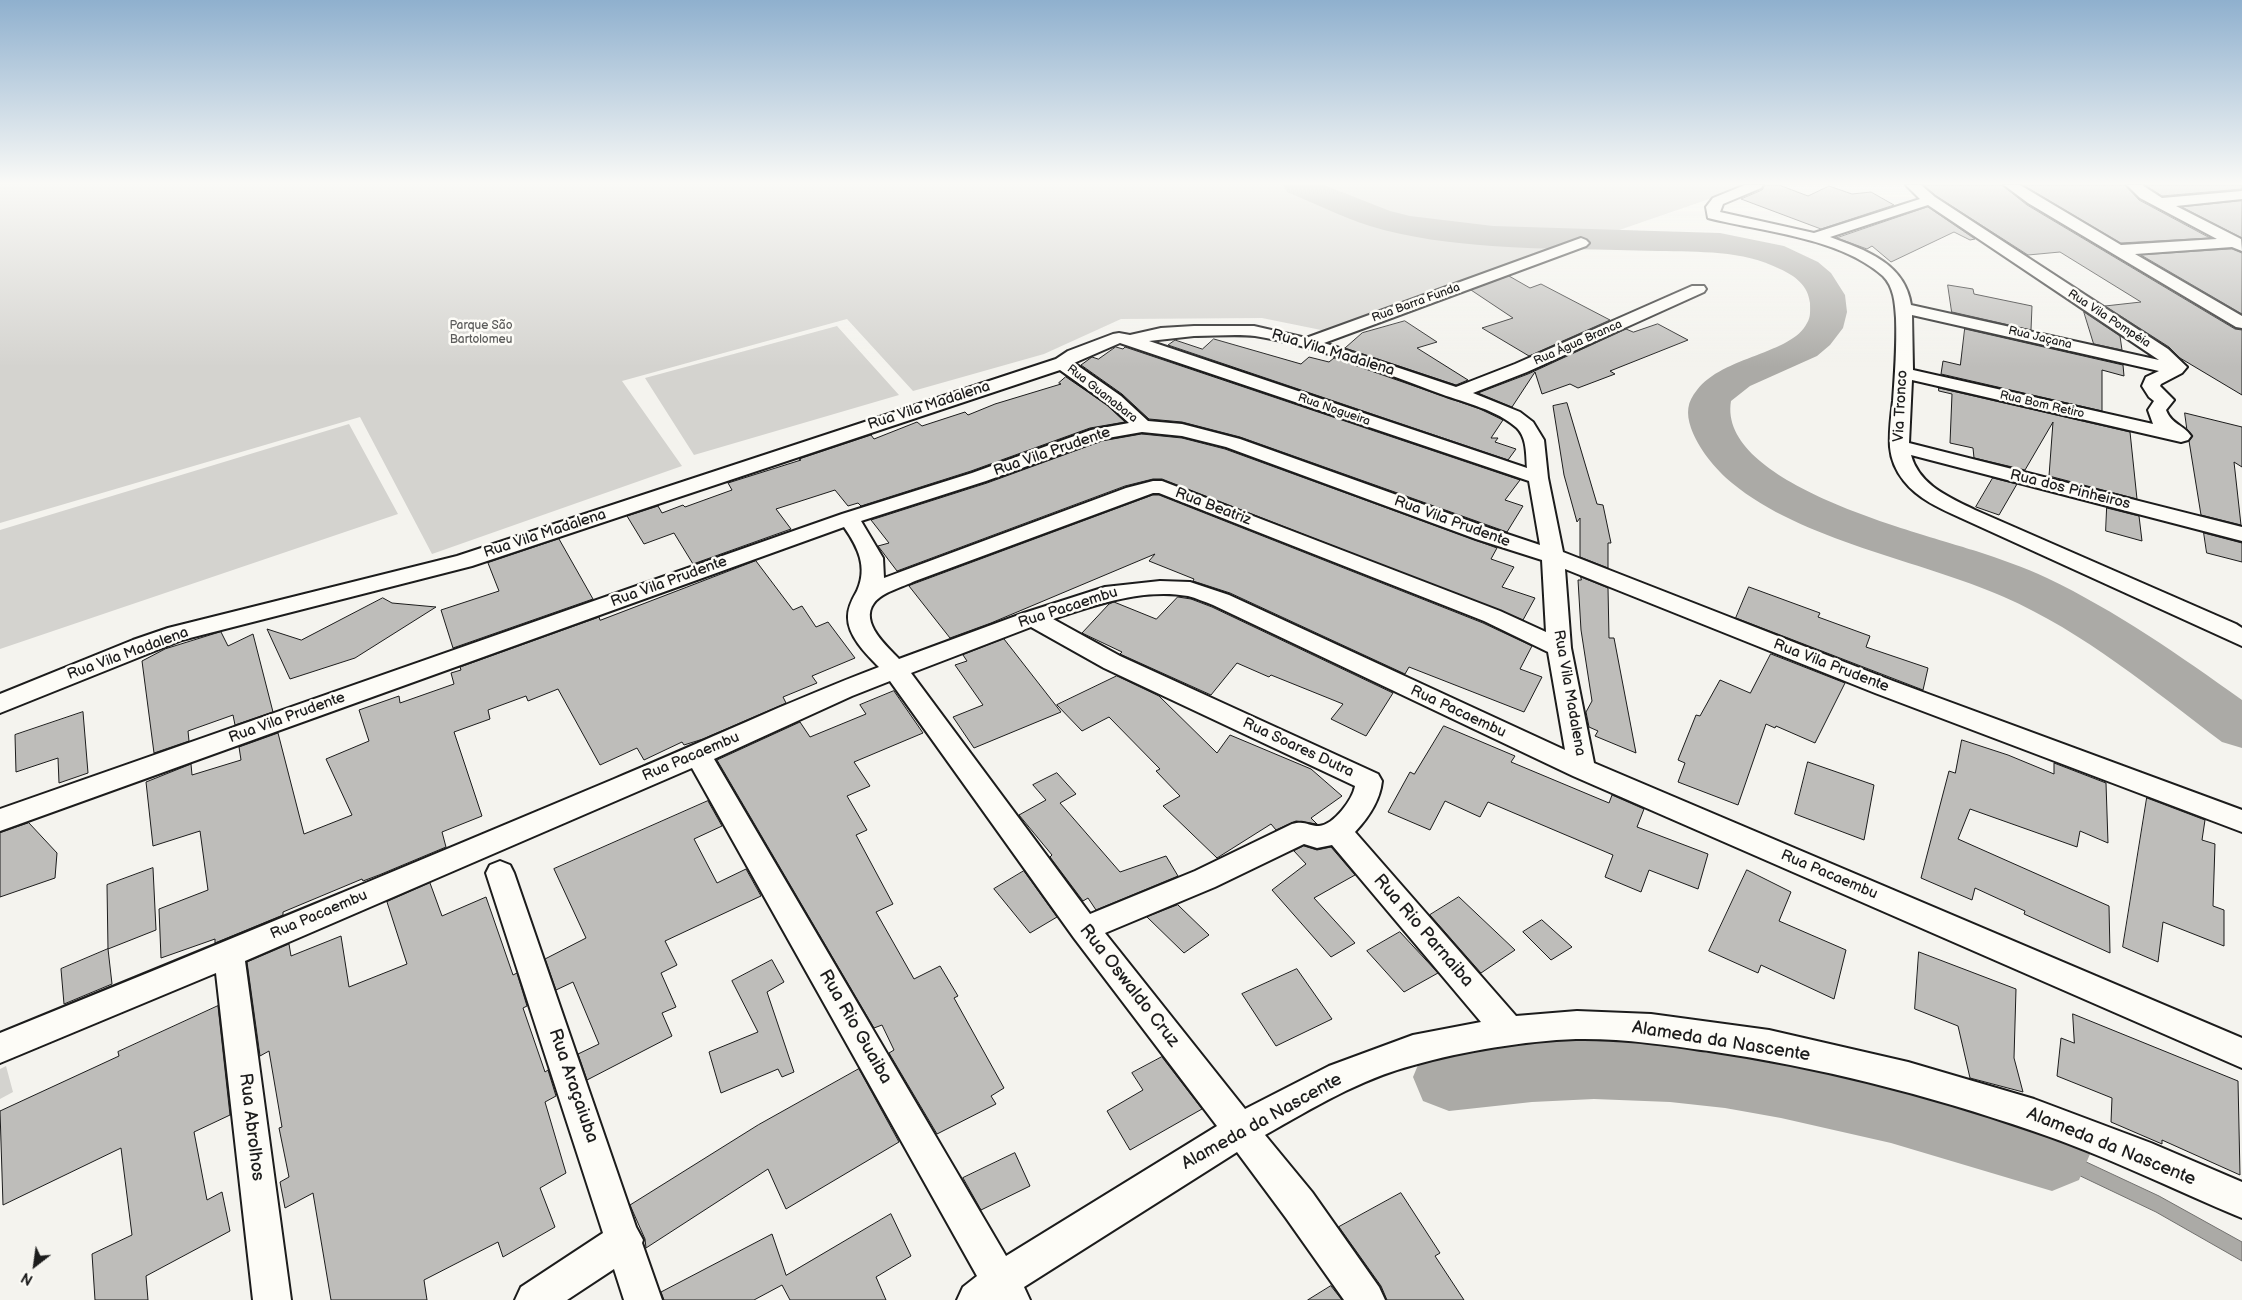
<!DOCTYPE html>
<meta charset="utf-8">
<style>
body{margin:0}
#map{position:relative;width:2242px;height:1300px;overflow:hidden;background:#f4f3ee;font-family:"Balsamiq Sans",sans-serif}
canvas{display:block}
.north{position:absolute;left:10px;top:1240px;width:50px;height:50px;-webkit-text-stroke:4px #fdfcf7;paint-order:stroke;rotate:210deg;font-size:14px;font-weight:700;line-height:20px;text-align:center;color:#1c1c1c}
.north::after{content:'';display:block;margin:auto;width:18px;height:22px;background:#1c1c1c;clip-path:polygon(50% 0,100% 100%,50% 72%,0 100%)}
</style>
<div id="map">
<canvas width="2242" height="1300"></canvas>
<div class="north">N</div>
</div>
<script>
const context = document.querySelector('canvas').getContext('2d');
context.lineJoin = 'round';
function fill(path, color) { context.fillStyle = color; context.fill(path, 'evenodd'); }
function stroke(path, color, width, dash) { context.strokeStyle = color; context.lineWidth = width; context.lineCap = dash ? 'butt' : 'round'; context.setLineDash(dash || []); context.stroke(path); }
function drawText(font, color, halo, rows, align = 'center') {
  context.font = font + ' "Balsamiq Sans",sans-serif'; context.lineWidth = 5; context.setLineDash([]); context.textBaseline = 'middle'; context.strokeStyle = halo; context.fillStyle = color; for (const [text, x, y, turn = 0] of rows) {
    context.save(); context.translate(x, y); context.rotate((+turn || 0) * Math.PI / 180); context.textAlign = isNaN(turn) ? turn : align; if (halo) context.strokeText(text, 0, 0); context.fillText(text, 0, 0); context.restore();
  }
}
fill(new Path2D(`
 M0 185H1750L1326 331 1262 318 1121 319 1044 354 913 391 847 319 622 381 682 466 432 554 360 417 0 523Z
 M837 326 899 395 694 455 645 378Z
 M349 424 398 514 0 649V530Z
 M6 1066 13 1092 0 1099V1069Z`), '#d4d3cf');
const water = new Path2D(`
 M2052 1146 2159 1196 2242 1242V1261L2156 1212 2051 1162Z`);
fill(water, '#abaaa6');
stroke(water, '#72716f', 1);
fill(new Path2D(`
 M1283 185H1324L1390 211 1410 216 1493 226 1720 233 1784 246 1818 262 1831 273 1845 295 1847 312 1843 328 1830 345 1817 356 1750 386 1731 401C1717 484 1918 532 1976 551 2000 559 2024 567 2047 578 2116 611 2179 655 2242 700V748L2222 742C2153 690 2084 632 2004 597 1920 560 1802 541 1732 483 1715 469 1698 448 1691 428 1686 413 1687 402 1697 390 1723 356 1792 354 1807 323 1811 317 1810 310 1810 303 1808 285 1795 276 1780 269 1742 250 1699 252 1658 251 1603 249 1547 250 1492 246 1452 243 1409 238 1370 226 1342 217 1314 203 1287 192Z
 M1615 1033C1724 1037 1828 1056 1933 1083 1982 1096 2032 1108 2079 1128L2090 1154 2079 1180 2052 1191 1891 1143 1781 1118 1725 1108 1670 1102 1594 1099 1532 1102 1449 1111 1423 1101 1413 1077 1423 1053 1449 1043 1470 1041 1553 1034Z`), '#abaaa6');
const building = new Path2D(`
 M1765 185H1779L1808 196 1829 186 1852 194 1871 192 1894 205 1821 229 1741 199 1762 190Z
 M1923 185H2002L2027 205 2235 329 2242 330V395L2180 358 2169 347 2105 306 2141 302 2060 252 2028 255 1936 196Z
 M2023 185H2125L2139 200 2210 238 2121 243Z
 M2145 185H2242V189L2162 196Z
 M2242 201V238L2182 207Z
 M1928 207 1975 239 1970 240 1954 232 1891 262 1872 246 1867 249 1837 238Z
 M2232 249 2242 253V314L2141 255Z
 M1509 276 1530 288 1541 284 1610 320 1529 356 1482 328 1513 318 1471 290Z
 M1948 285 1973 289 1974 294 2032 306 2031 330 1952 312Z
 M2084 312 2120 336 2122 350 2094 344Z
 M1405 321 1437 342 1417 348 1468 380 1456 385 1345 348 1362 333Z
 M1658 324 1688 340 1610 371 1615 374 1578 388 1570 384 1542 394 1535 372 1512 407 1478 393 1528 374 1626 329 1633 332Z
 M1965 329 2123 365 2124 376 2102 370V411L1941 374 1943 361 1960 365Z
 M1214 339 1301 364 1309 357 1329 362 1334 358 1480 409 1503 420 1491 438H1498L1495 442 1516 449 1508 460 1168 345 1175 340 1202 349Z
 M1116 347 1123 349 1125 347 1520 480 1505 500 1523 506 1507 532 1240 437 1182 422 1149 419 1122 394 1081 365 1092 357 1098 359Z
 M1066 377 1107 405 1125 422 1090 428 971 471 861 506 858 503 848 506 835 490 776 509 791 529 693 564 674 533 644 544 627 516 658 506 662 513 683 505 685 507 732 490 728 483 801 460 799 459 871 435 874 439 917 422 922 426 965 412 968 415 995 404 1061 384 1059 383Z
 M1939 388 2130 432 2137 499 2049 476 2053 422 2025 470 1974 458 1973 448 1950 443 1952 394 1939 391Z
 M1567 403 1597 504 1603 505 1611 543H1608V568L1580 557V518L1577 522 1564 475 1553 406Z
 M2185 413 2242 427V467L2234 462 2241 525 2201 515 2189 441 2193 436 2187 429Z
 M1142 434 1182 438 1225 449 1497 548 1491 559 1514 567 1502 587 1535 598 1523 620 1162 479H1153L1125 486 897 571 878 546 889 543 871 520 987 483 1102 441Z
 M1993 478 2017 484 1999 515 1976 507Z
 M1153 495H1159L1483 623 1532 646 1520 669 1542 677 1524 712 1409 667 1405 674 1230 593 1193 581 1194 579 1149 561 1155 554 991 623 950 638 909 586Z
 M2107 508 2139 516 2142 541 2106 531Z
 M2204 533 2242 543V562L2207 553Z
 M559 539 593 599 453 648 441 610 499 591 488 563Z
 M756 561 793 610 802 606 816 627 828 622 855 658 812 676 817 683 783 697 786 703 703 739 684 745 682 742 644 760 637 748 600 765 558 689 528 701 526 696 488 710 490 719 454 732 482 816 442 832 446 847 379 875 363 881 362 879 283 912V915L215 943V939L161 958 159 909 208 890 200 831 153 846 146 782 191 764 192 775 241 760 239 747 278 733 304 834 352 815 326 759 369 741 359 710 399 696 400 703 454 684 451 673 461 670 460 667 599 617 600 620Z
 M1581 577 1608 588 1609 638H1614L1636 753 1595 736 1598 731 1589 727 1586 712 1592 701 1581 630 1578 580H1581Z
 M1749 587 1820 613 1818 617 1870 636 1866 647 1928 668 1923 690 1736 618Z
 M1178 597 1191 599 1212 607 1393 693 1366 736 1331 719 1343 704 1271 675 1269 677 1237 663 1211 695 1120 654 1122 652 1082 633 1109 604 1114 602 1156 619Z
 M383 598 392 603 436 607 355 658 290 679 267 629 301 640Z
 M221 632 228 646 253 634 273 712 235 725 233 715 188 731 189 741 154 753 142 661 165 649Z
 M1004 639 1061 712 974 748 953 717 983 705 955 665 967 661 963 655Z
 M1771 654 1845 683 1815 743 1776 726 1775 728 1766 724 1738 805 1678 782 1685 763 1678 760 1696 715 1700 716 1720 680 1750 693Z
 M1117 676 1159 696 1217 753 1230 735 1311 769 1342 796 1311 818 1317 824 1296 821 1276 830 1271 824 1217 858 1163 806 1180 796 1156 771 1160 769 1109 717 1082 731 1057 705Z
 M894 691 923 733 854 762 870 786 847 796 867 830 856 835 893 904 876 912 914 979 940 966 958 996 954 998 1004 1088 991 1096 996 1104 937 1134 889 1053 894 1050 882 1025 874 1028 717 760 800 722 810 737 866 714 860 705Z
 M83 712 88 773 59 783 58 758 16 772 15 735Z
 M1444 726 1515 756 1511 762 1609 803 1612 795 1644 809 1637 827 1708 854 1698 889 1649 870 1641 892 1605 877 1613 855 1488 802 1480 817 1445 801 1430 830 1388 812 1410 772 1414 774Z
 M1962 740 2008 755 2054 774V763L2106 783 2108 843 2080 831 2077 847 1970 809 1958 839 2109 906 2110 953 2024 914 2025 911 1975 888 1972 900 1921 878 1949 771 1955 773Z
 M1808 762 1874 785 1864 840 1795 814Z
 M1057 773 1076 794 1060 803 1120 872 1166 856 1178 876 1096 910 1088 898 1083 901 1050 857 1052 855 1019 815 1046 800 1033 785Z
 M2147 798 2205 820 2202 840 2215 844 2213 906 2224 910V946L2163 922 2158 962 2123 947Z
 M708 801 722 826 694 839 717 883 746 869 761 896 665 941 677 965 661 973 676 1007 662 1013 672 1036 587 1080 578 1054 599 1044 573 982 556 990 545 959 586 938 554 869Z
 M29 823 57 853 55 878 0 897V833Z
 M1304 846 1317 850 1331 847 1355 875 1314 898 1355 943 1331 957 1272 890 1306 864 1294 851Z
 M153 868 156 930 108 949 107 885Z
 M1747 870 1791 892 1779 921 1846 950 1834 999 1761 965 1758 973 1709 951Z
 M1024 871 1057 917 1030 933 994 889Z
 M430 883 442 916 486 897 513 975 517 973 527 1006 523 1008 545 1072 548 1070 556 1096 545 1102 566 1173 540 1188 555 1227 503 1257 498 1242 424 1280 427 1300H331L313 1193 285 1208 280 1182 289 1177 279 1128 282 1127 269 1051 260 1056 247 962 289 944 291 956 341 936 349 987 407 964 387 902Z
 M1459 897 1515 950 1481 973 1430 915Z
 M1178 905 1209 935 1184 953 1147 917Z
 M1542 920 1572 947 1551 960 1523 932Z
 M1400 932 1438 973 1404 992 1367 951Z
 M108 949 112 984 64 1004 61 969Z
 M1919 952 2016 989 2014 1058 2023 1092 1970 1078 1958 1026 1915 1009Z
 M772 960 784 982 767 992 794 1072 782 1077 778 1069 721 1093 709 1052 758 1032 732 981Z
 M1297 969 1332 1019 1276 1046 1242 994Z
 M218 1006 230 1115 194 1132 207 1200 222 1192 230 1231 146 1276 148 1300H95L92 1254 132 1235 121 1148 3 1205 0 1111 119 1056 118 1052Z
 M2073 1014 2238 1081 2240 1175 2162 1140V1144L2111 1122 2112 1098 2057 1076 2061 1038 2074 1043Z
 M1162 1057 1202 1109 1130 1150 1107 1111 1143 1090 1132 1073Z
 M859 1069 899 1142 786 1209 768 1169 646 1248 645 1239 630 1205 758 1125Z
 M1015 1153 1030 1186 981 1210 963 1178Z
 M1401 1193 1440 1253 1435 1256 1464 1300H1387L1381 1286 1339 1227Z
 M891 1214 911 1256 876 1277 886 1300H790L782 1285 754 1300H664L661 1292 772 1234 786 1275Z
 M1331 1286 1342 1300H1308Z`);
fill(building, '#bebdba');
stroke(building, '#1c1c1c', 1);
const minor = new Path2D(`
 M1745 185H1763L1761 188 1723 204 1720 212 1814 233 1920 199 1906 185H1921L1935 197 2168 349 2187 367 2182 373 2161 384 2160 386 2174 400 2166 410C2172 425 2183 424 2191 436L2188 440 2181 442 1912 380 1909 443 2242 527V541L1911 455C1919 485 1949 497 1975 510L2236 624 2242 628V646L1961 518C1941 509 1918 499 1904 481 1896 471 1891 459 1890 447 1889 432 1891 416 1893 401 1895 374 1897 346 1896 318 1895 303 1894 287 1883 276 1839 237 1763 232 1708 218L1706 207 1713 198ZM1928 205 2159 360 1911 305C1905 263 1865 250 1830 237ZM1912 315 2159 371 2146 377 2142 386 2149 397 2154 401 2148 410 2153 424 1913 370Z
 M2004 185H2020L2121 245 2217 239 2140 198 2127 185H2142L2162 198 2242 191V199L2176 206 2241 239 2242 251 2232 247 2135 254 2242 316V328L2236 327 2028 203Z
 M1581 238 1586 240 1589 243 1586 246 1324 343 1456 387 1515 364 1692 286H1704L1706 289 1704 292 1527 372 1473 393 1520 412 1533 422 1544 440 1548 478 1563 552 1893 681 2242 810V832L1875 693 1565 569 1571 648 1594 763 2242 1038V1068L1573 776 1213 605C1205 602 1196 598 1188 596 1142 588 1095 605 1053 619L1120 656 1378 774 1382 781C1380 801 1368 818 1355 832L1516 1016 1577 1011 1651 1014 1769 1030 1908 1062 2034 1099 2151 1143 2242 1182V1218C2172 1189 2105 1155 2033 1131 1928 1095 1819 1067 1709 1051 1665 1045 1621 1038 1576 1039 1525 1041 1463 1051 1414 1065 1360 1079 1313 1108 1265 1135L1312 1192 1379 1287 1385 1300H1344L1286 1218 1237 1152 1024 1287 1030 1300H957L963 1287 977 1276 692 768 245 961 291 1300H253L216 973 0 1063V1033C205 950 410 865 614 779 703 742 789 701 879 667 866 654 847 635 848 616 848 607 853 598 857 591 868 567 858 547 844 527L0 831V809L842 514 972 473 1091 430 1129 423 1108 404 1060 370 472 566 182 640 0 713V694L133 640 168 628 457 556 1056 359 1068 351 1113 334 1119 333 1130 335 1161 328 1194 326H1254L1306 338ZM1194 336C1214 336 1236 334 1255 336 1314 345 1384 373 1441 394 1466 403 1497 410 1517 428 1527 438 1526 455 1527 468L1149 341ZM1120 343 1529 481 1540 545 1492 529 1240 439 1182 424 1148 421 1121 396 1074 363ZM1142 432 1182 436 1226 447 1476 539 1542 560 1546 632 1500 611 1162 481H1153L1126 488 884 578 883 558 861 521 986 481 1102 439ZM1153 493H1159L1484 621 1548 652 1565 750 1229 595 1190 582 1160 581 1105 587 1024 613 899 659C888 647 859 623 874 603 882 592 903 587 915 581ZM1031 627 1104 668 1355 786C1353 799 1334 825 1319 826 1308 826 1305 820 1292 824L1195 871 1090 914 911 673ZM890 681 1074 938 1217 1126 1006 1256 714 759 852 696ZM1304 844 1317 848 1332 845 1481 1022 1413 1035 1329 1066 1245 1109 1105 933 1215 887Z
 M500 861 510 865 514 873 636 1227 643 1240 642 1243 662 1300H624L614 1269 567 1300H515L521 1287 603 1233 486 873 490 865Z`);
stroke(minor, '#1c1c1c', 4);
fill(minor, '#fdfcf7');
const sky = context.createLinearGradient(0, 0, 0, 367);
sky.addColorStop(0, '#8fb0ce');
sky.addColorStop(0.5, '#fafaf7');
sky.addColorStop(1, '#fafaf700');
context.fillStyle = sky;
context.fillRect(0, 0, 2242, 367);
drawText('12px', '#1c1c1c', '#fdfcf7', [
 ["Rua Barra Funda",1416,303,-20],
 ["Rua Vila Pompéia",2109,319,33],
 ["Rua Jaçana",2040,338,13],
 ["Rua Água Branca",1578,343,-24],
 ["Rua Guanabara",1102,394,38],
 ["Rua Bom Retiro",2042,405,13],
 ["Rua Nogueira",1334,410,19]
]);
drawText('12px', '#5c5c5b', '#fdfcf7', [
 ["Parque São",481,326],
 ["Bartolomeu",481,340]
]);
drawText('15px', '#1c1c1c', '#fdfcf7', [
 ["Rua Vila Madalena",1333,353,17],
 ["Rua Vila Madalena",929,406,-18],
 ["Via Tronco",1901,406,-87],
 ["Rua Vila Prudente",1052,452,-19],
 ["Rua dos Pinheiros",2070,490,14],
 ["Rua Beatriz",1213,507,21],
 ["Rua Vila Prudente",1452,522,20],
 ["Rua Vila Madalena",545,534,-18],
 ["Rua Vila Prudente",669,582,-20],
 ["Rua Pacaembu",1068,608,-18],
 ["Rua Vila Madalena",128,654,-20],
 ["Rua Vila Prudente",1831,666,21],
 ["Rua Vila Madalena",1569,693,80],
 ["Rua Pacaembu",1458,712,25],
 ["Rua Vila Prudente",287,718,-20],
 ["Rua Soares Dutra",1298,748,25],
 ["Rua Pacaembu",691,757,-23],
 ["Rua Pacaembu",1829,875,23],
 ["Rua Pacaembu",319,915,-23]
]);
drawText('18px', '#1c1c1c', '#fdfcf7', [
 ["Rua Rio Parnaiba",1423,931,49],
 ["Rua Oswaldo Cruz",1129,986,52],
 ["Rua Rio Guaiba",855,1027,60],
 ["Alameda da Nascente",1721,1042,9],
 ["Rua Araçaiuba",573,1086,71],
 ["Alameda da Nascente",1262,1122,-29],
 ["Rua Abrolhos",251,1127,83],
 ["Alameda da Nascente",2111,1147,22]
]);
</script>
